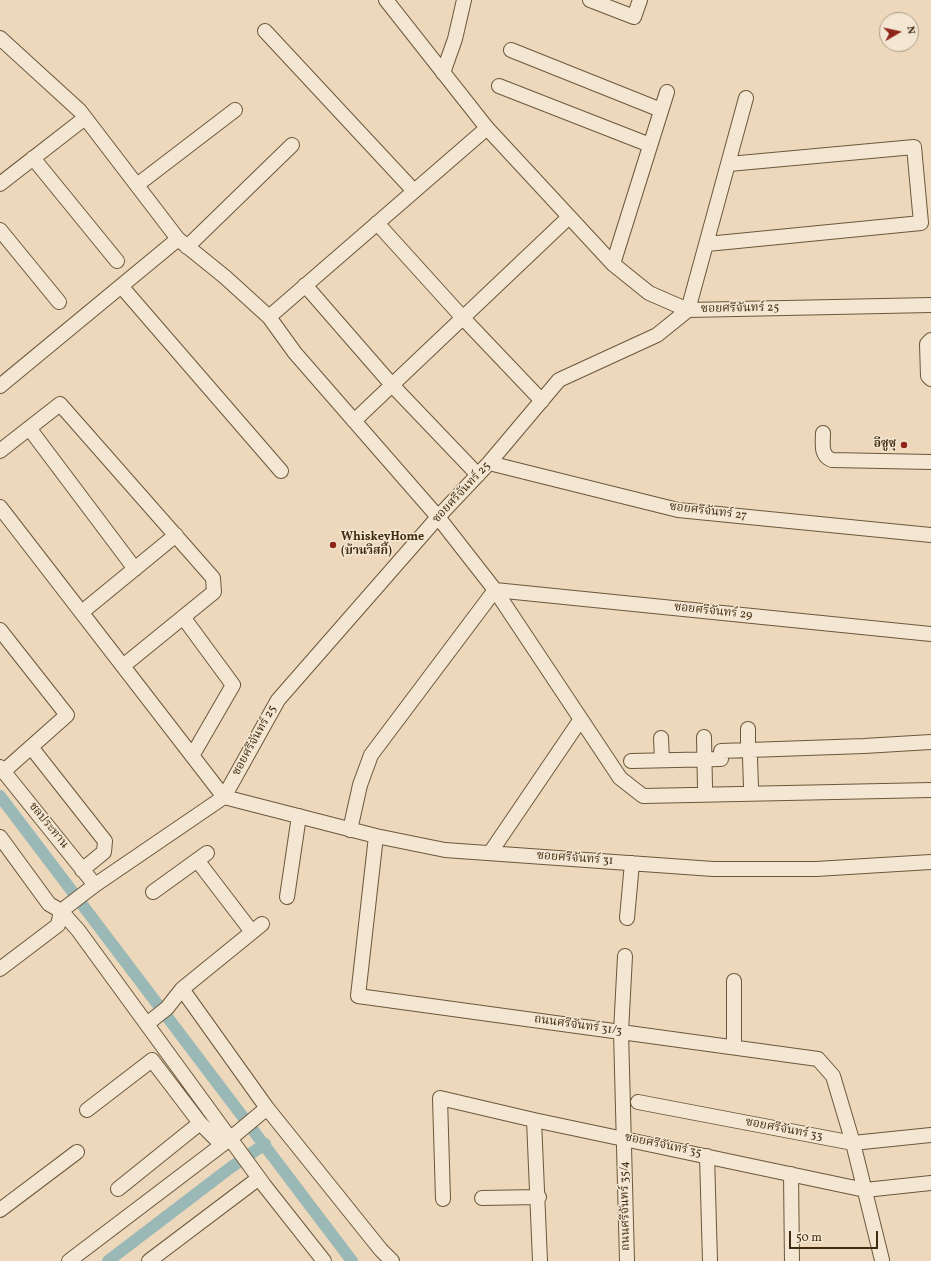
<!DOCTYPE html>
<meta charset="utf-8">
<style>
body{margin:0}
#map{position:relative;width:931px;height:1261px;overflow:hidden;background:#edd8bb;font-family:Vollkorn,serif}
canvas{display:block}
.north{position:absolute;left:879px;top:12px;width:40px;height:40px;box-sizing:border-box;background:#f3e6d3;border:1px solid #ac9c85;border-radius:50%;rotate:81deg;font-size:11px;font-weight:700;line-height:16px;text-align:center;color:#422c0f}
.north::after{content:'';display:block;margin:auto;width:14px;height:18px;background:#8f2418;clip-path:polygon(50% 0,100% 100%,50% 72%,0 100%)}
.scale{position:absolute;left:789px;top:1231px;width:89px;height:18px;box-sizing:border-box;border:2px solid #422c0f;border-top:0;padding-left:5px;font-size:12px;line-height:14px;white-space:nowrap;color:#422c0f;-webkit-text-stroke:3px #f3e6d3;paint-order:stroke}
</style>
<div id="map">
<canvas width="931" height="1261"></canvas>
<div class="north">N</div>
<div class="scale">50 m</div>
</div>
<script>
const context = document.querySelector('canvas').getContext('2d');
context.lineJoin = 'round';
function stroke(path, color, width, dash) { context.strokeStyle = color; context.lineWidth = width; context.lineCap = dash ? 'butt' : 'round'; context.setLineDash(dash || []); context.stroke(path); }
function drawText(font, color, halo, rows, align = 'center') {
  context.font = font + ' Vollkorn,"Noto Serif Thai",serif'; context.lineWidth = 3; context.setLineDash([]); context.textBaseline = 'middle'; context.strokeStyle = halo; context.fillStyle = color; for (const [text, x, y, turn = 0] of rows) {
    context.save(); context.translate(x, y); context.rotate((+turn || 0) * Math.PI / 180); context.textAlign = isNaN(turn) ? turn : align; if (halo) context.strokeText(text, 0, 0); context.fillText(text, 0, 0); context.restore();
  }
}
stroke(new Path2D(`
 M0 796 352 1261
 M108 1261 230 1168 265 1144`), '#9ab9b6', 12);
const minor = new Path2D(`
 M386 0 487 128 613 264 649 293 688 310 746 98
 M590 0 634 17 640 0
 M265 31 414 191
 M0 38 80 111 178 239 225 277 269 317 295 353 438 517 495 590 620 778 643 796 931 790
 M511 50 661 110
 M443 73 455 39 464 0
 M499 86 650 145
 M33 158 117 261
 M0 184 85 118
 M137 185 235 110
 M377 223 463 318 542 401
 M0 230 59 302
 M707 244 921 223 914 147 729 164
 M187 247 292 145
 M613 264 667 92
 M305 285 392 385 478 475
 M121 286 281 471
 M269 317 487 128
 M931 340 927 344 928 376 931 379
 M0 386 178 239
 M354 421 569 217
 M29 428 135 569
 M823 433C823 443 820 456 832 460L931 462
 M0 451 60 404 213 578 214 592 123 666
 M489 463 678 510 931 535
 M0 507 224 797 376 836 445 850 713 869H816L931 862
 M82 612 176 535
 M183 617 233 685 192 756
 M0 630 67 715 4 771
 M748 729V750
 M704 737 705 787
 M661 738 662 760
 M31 747 105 841 104 852 82 870
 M750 758 751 787
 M631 761 721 759V751L864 746 931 742
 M0 767 95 885
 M350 830 360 785 371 755 495 590 931 634
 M376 836 358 996 818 1059 833 1076 853 1143 882 1260
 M0 837 49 904 61 911 78 930 264 1185 324 1261
 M490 853 581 719
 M197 860 252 932
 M153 892 207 853
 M287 897 299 816
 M61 911 95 885 224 797 278 700 438 517 489 463 559 380 657 335 688 310 931 305
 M627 918 632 863
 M625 956 621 1032 627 1261
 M0 969 58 925 61 911
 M182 989 262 924
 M147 1024 167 1008 182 989 267 1108
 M734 1046V981
 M638 1102 853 1143 931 1135
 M87 1110 152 1060 200 1123
 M707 1156 710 1261
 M791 1174 792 1261
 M118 1189 200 1123 222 1145
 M482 1198 539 1197
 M443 1199 440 1098 534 1120
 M0 1210 77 1152
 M69 1261 231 1138 267 1108 381 1250 392 1261
 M149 1261 259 1178
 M540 1261 534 1120 865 1190 931 1183`);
stroke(minor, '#6d573a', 16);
stroke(minor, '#f3e6d3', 14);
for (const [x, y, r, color] of [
 [904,445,4,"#8f2418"],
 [333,545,4,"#8f2418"]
]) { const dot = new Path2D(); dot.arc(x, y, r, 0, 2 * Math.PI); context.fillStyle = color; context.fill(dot); stroke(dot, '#f3e6d3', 1.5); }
drawText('12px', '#422c0f', '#f3e6d3', [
 ["ซอยศรีจันทร์ 25",740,309,-1],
 ["ซอยศรีจันทร์ 25",462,493,-47],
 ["ซอยศรีจันทร์ 27",708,512,7],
 ["ซอยศรีจันทร์ 29",713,612,6],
 ["ซอยศรีจันทร์ 25",255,741,-61],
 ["ชลประทาน",48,826,51],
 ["ซอยศรีจันทร์ 31",575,859,4],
 ["ถนนศรีจันทร์ 31/3",578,1026,8],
 ["ซอยศรีจันทร์ 33",784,1130,11],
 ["ซอยศรีจันทร์ 35",663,1146,12],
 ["ถนนศรีจันทร์ 35/4",626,1206,-91]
]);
drawText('bold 12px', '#422c0f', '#f3e6d3', [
 ["อีซูซุ",896,445],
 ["WhiskeyHome",341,538,"left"],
 ["(บ้านวิสกี้)",341,552,"left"]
], 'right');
</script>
